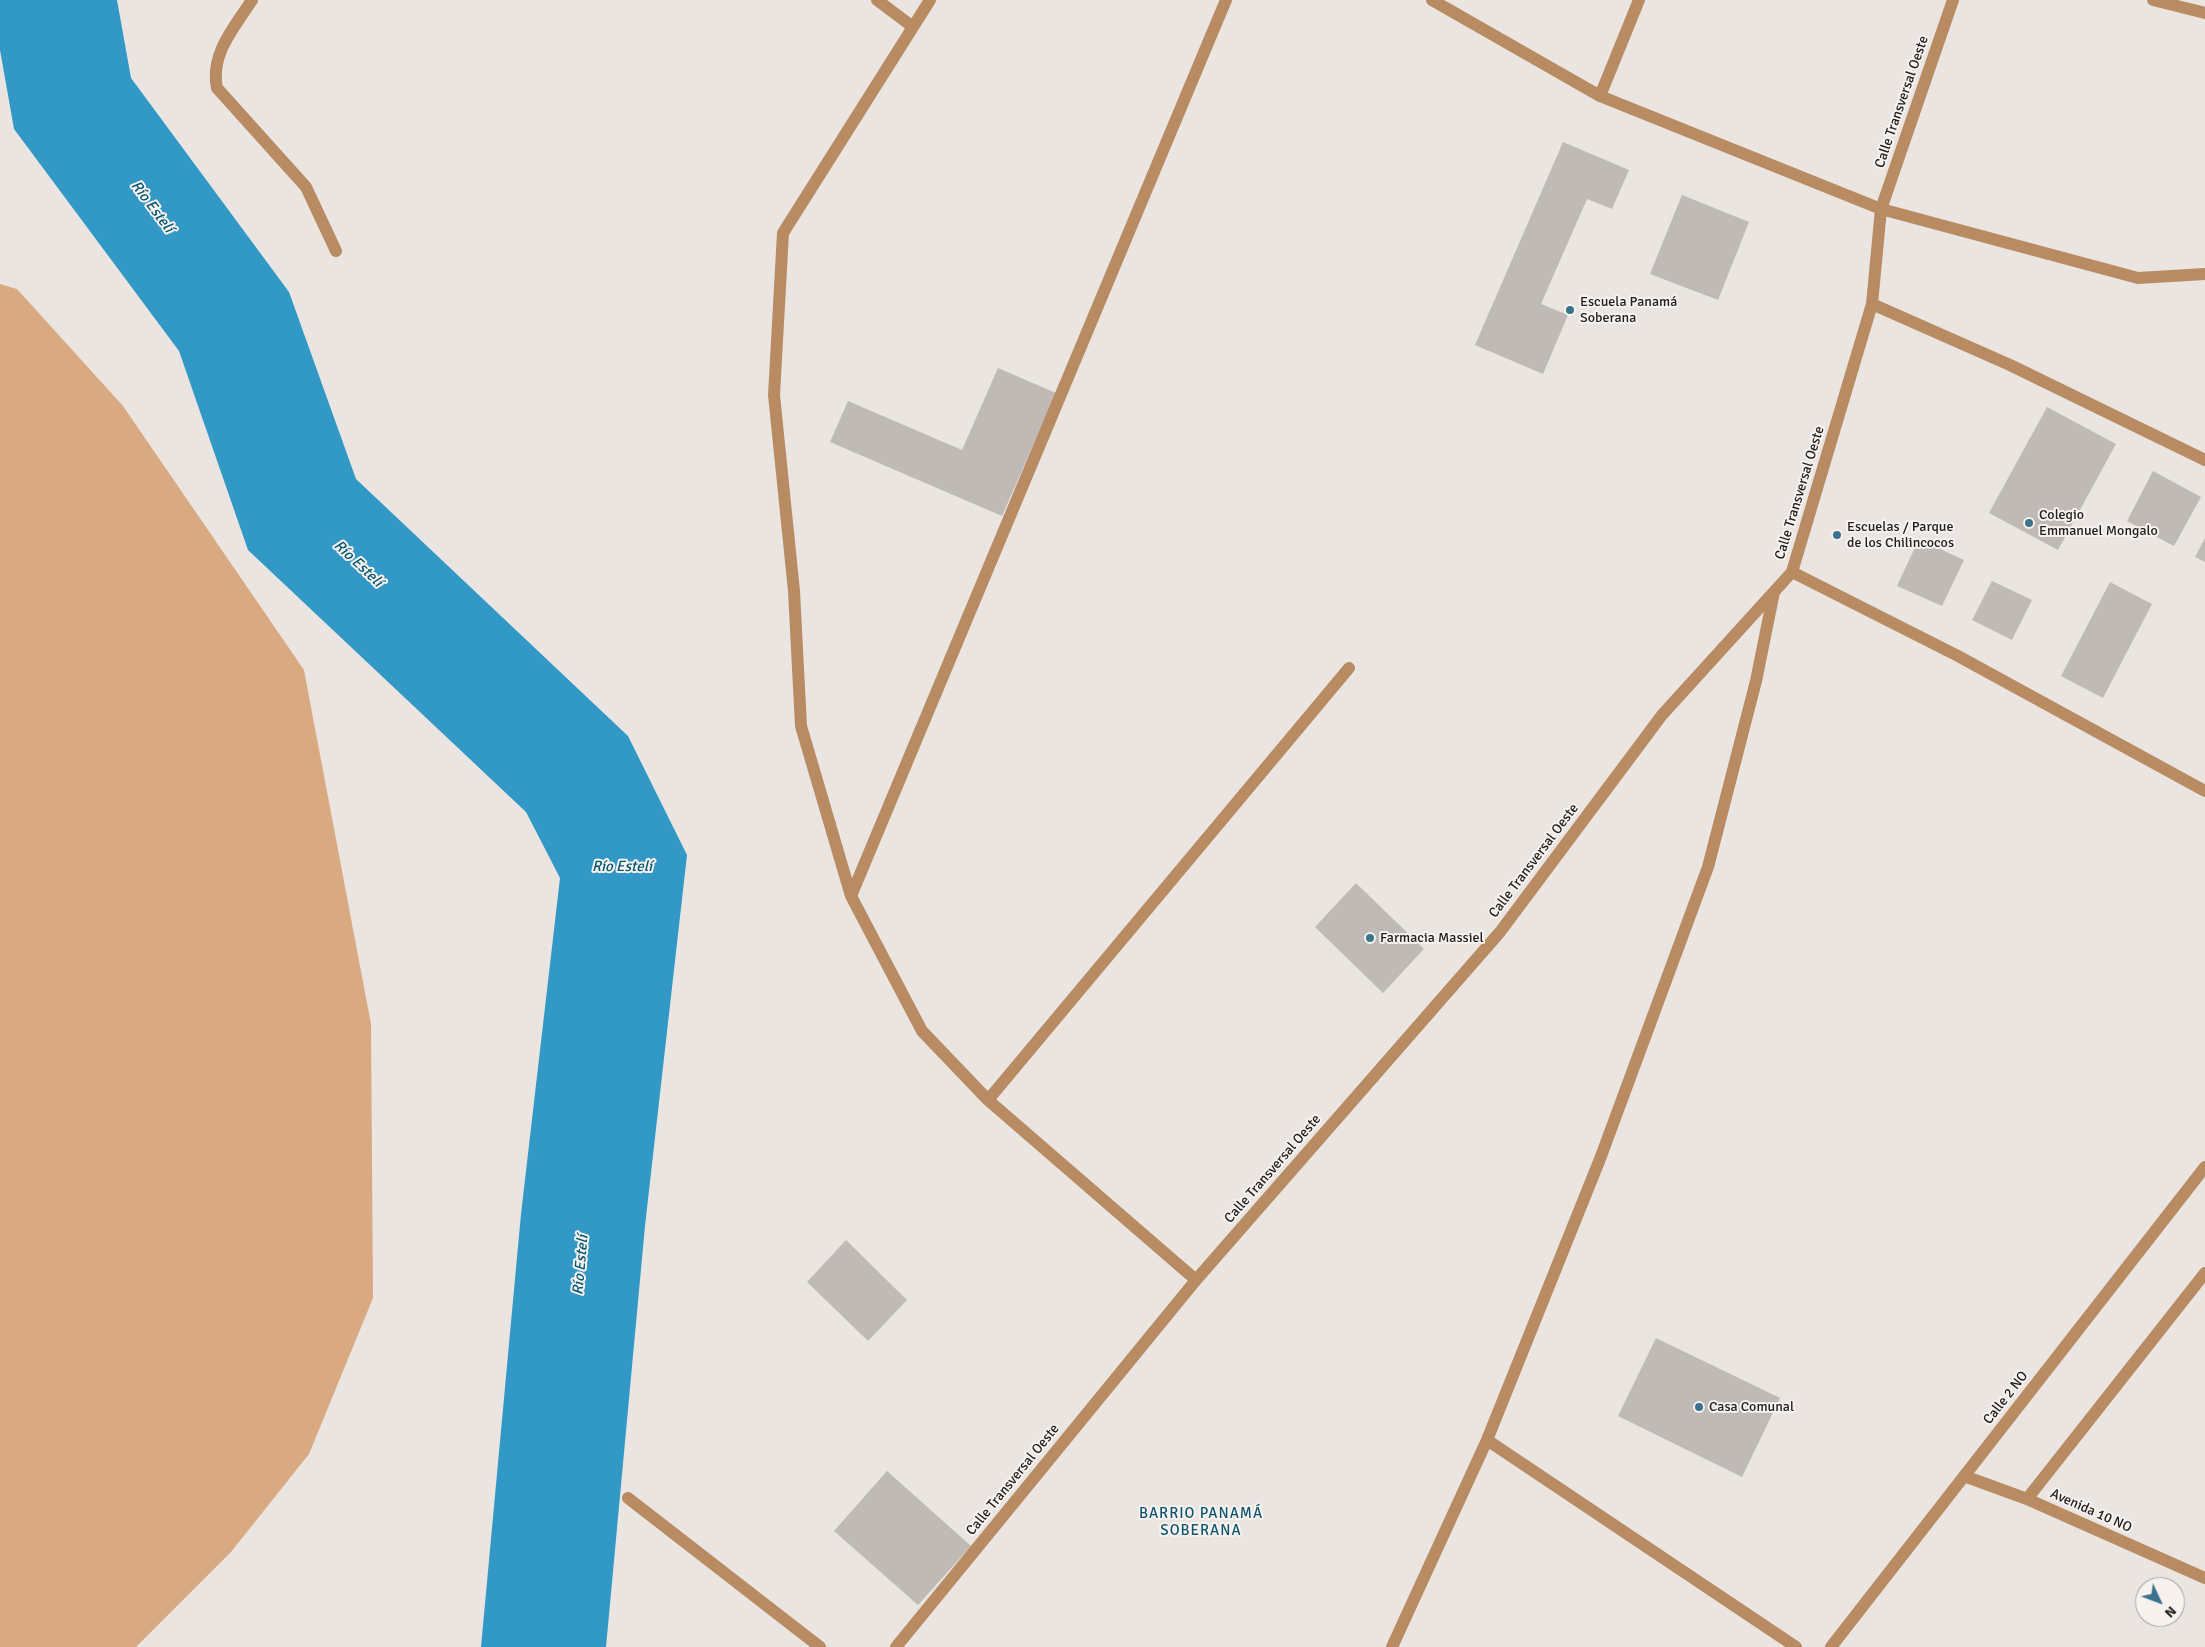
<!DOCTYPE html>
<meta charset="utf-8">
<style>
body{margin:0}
#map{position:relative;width:2205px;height:1647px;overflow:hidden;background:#eae5e1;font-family:Signika,sans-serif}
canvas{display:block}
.north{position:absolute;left:2135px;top:1577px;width:50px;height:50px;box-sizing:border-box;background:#f8f2ee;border:1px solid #a29e9b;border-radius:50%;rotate:133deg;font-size:14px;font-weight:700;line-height:20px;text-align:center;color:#22201f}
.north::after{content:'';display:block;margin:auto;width:18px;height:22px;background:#3b728d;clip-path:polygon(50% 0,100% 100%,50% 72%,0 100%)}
</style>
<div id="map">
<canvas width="2205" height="1647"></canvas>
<div class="north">N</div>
</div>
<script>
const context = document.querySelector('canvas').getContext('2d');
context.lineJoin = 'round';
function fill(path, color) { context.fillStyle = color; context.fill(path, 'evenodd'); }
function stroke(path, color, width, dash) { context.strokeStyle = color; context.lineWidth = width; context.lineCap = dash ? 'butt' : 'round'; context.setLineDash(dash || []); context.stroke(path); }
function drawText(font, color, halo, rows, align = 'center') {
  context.font = font + ' Signika,sans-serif'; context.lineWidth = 4; context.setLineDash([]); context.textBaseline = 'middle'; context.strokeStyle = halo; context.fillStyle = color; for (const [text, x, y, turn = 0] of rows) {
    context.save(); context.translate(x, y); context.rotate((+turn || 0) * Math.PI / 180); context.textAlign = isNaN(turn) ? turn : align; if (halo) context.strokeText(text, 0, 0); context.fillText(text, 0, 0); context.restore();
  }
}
fill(new Path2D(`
 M0 284 17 289 123 406 304 670 371 1024 373 1298 309 1454 231 1552 136 1647H0Z`), '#d9aa81');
fill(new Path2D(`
 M0 0H117L131 78 289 292 356 479 628 736 687 855 645 1226 606 1647H481L521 1214 560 878 526 812 248 550 179 351 14 129 0 50Z`), '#3298c5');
fill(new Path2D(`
 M1563 142 1629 170 1612 209 1587 199 1541 304 1568 315 1543 374 1475 345Z
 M1682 195 1749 222 1718 300 1650 274Z
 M998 368 1056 393 1002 516 830 442 848 401 962 450Z
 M2047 407 2116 444 2058 550 1989 513Z
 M2153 471 2201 497 2174 546 2127 521Z
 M2205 538V562L2195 557Z
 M1919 539 1964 560 1942 606 1897 586Z
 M1992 581 2032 600 2012 640 1972 620Z
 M2110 582 2152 604 2103 698 2061 676Z
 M1356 883 1424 949 1383 993 1315 927Z
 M846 1240 907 1300 868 1341 807 1282Z
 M1656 1338 1780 1398 1742 1477 1618 1416Z
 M887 1471 971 1546 918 1605 834 1531Z`), '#bfbab5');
stroke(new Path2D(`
 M628 1498 820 1647`), '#b88b63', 12);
stroke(new Path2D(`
 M252 0C234 28 210 54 217 88L306 187 336 251
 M877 0 913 27
 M930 0 783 233 774 395 794 591 801 726 851 896 922 1031 988 1100 1196 1280
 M1432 0 1600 96 1881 209 2138 278 2205 274
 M2153 0 2205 13
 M1600 96 1639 0
 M1872 304 2010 365 2205 460
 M1792 572 1958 656 2205 791
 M851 896 1226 0
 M988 1100 1349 668
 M1487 1440 1796 1647
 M1964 1476 2027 1499 2205 1578
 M2027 1499 2205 1273
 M896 1647 1196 1280 1500 932 1662 715 1792 572 1872 304 1881 209 1953 0
 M1392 1647 1487 1440 1600 1159 1708 867 1756 681 1774 592
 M1831 1647 2205 1167`), '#b88b63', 12);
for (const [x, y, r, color] of [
 [1570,310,5,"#3b728d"],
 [2029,523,5,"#3b728d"],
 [1837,535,5,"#3b728d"],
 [1370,938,5,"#3b728d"],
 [1699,1407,5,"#3b728d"]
]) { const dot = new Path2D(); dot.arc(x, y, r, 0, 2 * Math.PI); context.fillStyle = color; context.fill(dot); stroke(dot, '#f8f2ee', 2); }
drawText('14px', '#22201f', '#f8f2ee', [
 ["Calle Transversal Oeste",1902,102,-71],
 ["Calle Transversal Oeste",1800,493,-73],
 ["Calle Transversal Oeste",1534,861,-53],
 ["Calle Transversal Oeste",1273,1169,-49],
 ["Calle 2 NO",2006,1398,-52],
 ["Calle Transversal Oeste",1013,1480,-51],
 ["Avenida 10 NO",2091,1511,24]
]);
drawText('14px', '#22201f', '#f8f2ee', [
 ["Escuela Panamá",1580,302],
 ["Soberana",1580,318],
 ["Colegio",2039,515],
 ["Emmanuel Mongalo",2039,531],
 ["Escuelas / Parque",1847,527],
 ["de los Chilincocos",1847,543],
 ["Farmacia Massiel",1380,938],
 ["Casa Comunal",1709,1407]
], 'left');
drawText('italic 15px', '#005674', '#f8f2ee', [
 ["Río Estelí",152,207,53],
 ["Río Estelí",358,564,43],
 ["Río Estelí",622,867],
 ["Río Estelí",581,1265,-85]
]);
context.letterSpacing = '1px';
drawText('15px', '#0c5470', '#f8f2ee', [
 ["BARRIO PANAMÁ",1201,1514],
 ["SOBERANA",1201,1531]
]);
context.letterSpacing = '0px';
</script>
